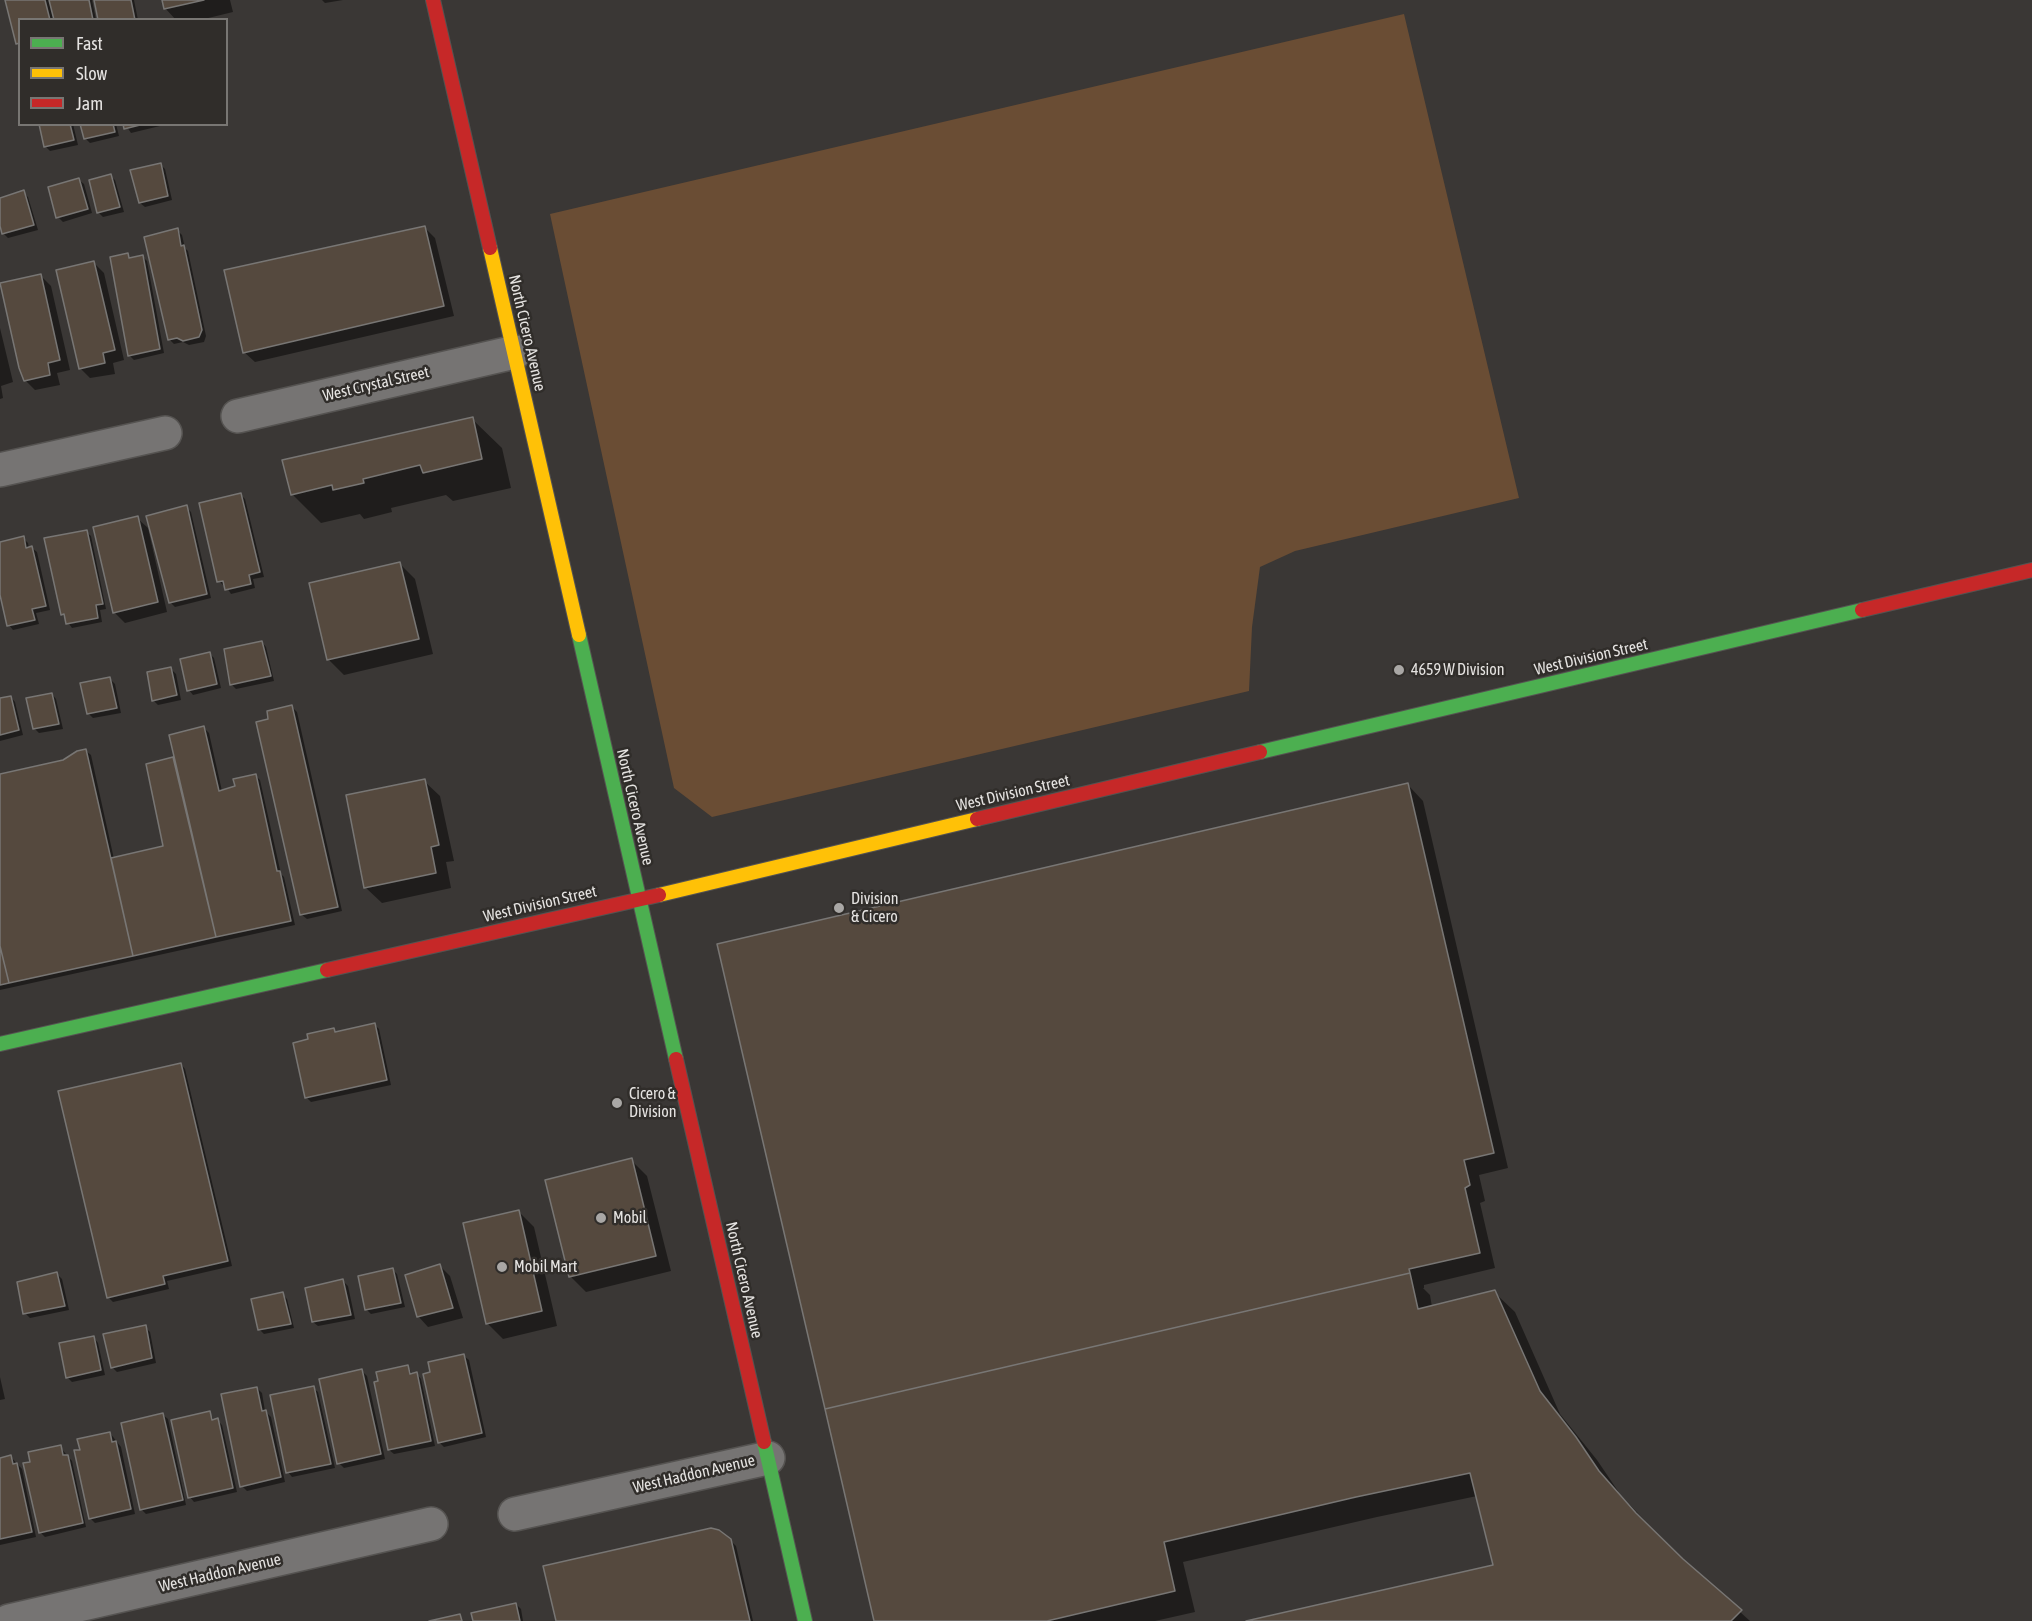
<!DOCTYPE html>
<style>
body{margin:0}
#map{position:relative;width:2032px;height:1621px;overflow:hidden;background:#3a3735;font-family:"Asap Condensed",sans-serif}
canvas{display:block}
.legend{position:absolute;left:18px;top:18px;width:210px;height:108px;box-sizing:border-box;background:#302d2a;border:2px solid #787673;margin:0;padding:8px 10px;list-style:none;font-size:18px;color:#e5e3e1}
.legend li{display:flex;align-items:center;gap:12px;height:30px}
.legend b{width:30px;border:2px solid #787673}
</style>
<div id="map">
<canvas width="2032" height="1621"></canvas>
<ul class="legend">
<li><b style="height:8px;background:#4caf50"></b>Fast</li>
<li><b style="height:8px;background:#ffc107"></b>Slow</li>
<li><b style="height:8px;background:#c62828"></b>Jam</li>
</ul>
</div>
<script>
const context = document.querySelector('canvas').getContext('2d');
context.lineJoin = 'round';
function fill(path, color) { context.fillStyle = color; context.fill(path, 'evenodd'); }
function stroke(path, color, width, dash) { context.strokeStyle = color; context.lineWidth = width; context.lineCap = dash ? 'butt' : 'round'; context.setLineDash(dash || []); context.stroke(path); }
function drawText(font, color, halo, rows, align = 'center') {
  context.font = font + ' "Asap Condensed",sans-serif'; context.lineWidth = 5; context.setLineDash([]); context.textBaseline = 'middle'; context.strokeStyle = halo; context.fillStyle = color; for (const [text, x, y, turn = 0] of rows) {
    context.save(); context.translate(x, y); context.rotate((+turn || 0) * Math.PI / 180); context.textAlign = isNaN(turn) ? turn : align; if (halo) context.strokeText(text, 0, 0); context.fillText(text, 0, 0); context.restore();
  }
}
fill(new Path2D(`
 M1404 14 1519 498 1295 551 1260 567 1252 627 1249 691 712 817 674 788 550 214Z`), '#6a4d34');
fill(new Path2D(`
 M7 0H92L96 20H20V45Z
 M95 0H134L138 20H100Z
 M163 0H230L233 12 200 20H176L165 8Z
 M322 0H343L325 3Z
 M41 124H73L78 145 50 151 46 147Z
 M82 124H116L119 136 90 143 85 138Z
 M125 124H160V126L131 133Z
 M160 164 165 169 172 200 145 207 140 203Z
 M110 176 115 180 124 212 103 217 98 212Z
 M79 180 84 184 92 213 63 222 58 217Z
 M23 192 28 197 38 230 8 238 3 233 0 221V199Z
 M425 228 435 238 454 316 255 362 244 352Z
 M177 230 182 235 185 248 188 251 206 336 204 342 189 345 183 342 174 344 169 339Z
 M128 255 131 259 142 256 147 261 164 353 134 360 129 355Z
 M94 263 104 273 124 360 113 363 115 374 90 378 80 368Z
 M40 275 51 286 70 370 57 373 60 385 35 390 25 380Z
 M0 328 13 382 1 386 3 398 0 399Z
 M472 419 502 448 511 488 453 501 446 495 391 508 392 512 364 519 360 514 321 523 292 494Z
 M240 494 245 499 264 577 253 579 255 588 231 594 226 586H224L219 581Z
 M186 507 191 512 211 598 175 607 170 602Z
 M137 518 148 528 167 612 125 623 114 612Z
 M86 532 91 536 106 609 100 610 102 622 72 628 62 614Z
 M23 538 28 543 29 549 32 548 37 552 50 610 36 613 39 624 13 630 9 625 0 589V544Z
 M399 563 415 579 433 654 344 675 329 660Z
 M262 642 266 647 274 681 236 689 232 685Z
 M209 653 214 658 221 688 193 695 189 690Z
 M171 669 176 674 181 700 158 705 153 700Z
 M110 679 115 684 121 713 93 718 88 713Z
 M52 694 56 699 63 729 39 733 34 728Z
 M11 697 15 702 23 735 0 741V700Z
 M292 707 297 712 342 911 307 919 302 915 257 723 270 720Z
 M204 728 209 733 222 791 237 787 255 775 260 780 281 874 284 877 295 925 0 990V775L64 761 86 751 91 755 114 859 165 847 148 765 175 758Z
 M424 781 440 796 454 861 446 862 451 888 382 903 366 888 347 797Z
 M1408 785 1423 801 1508 1168 1479 1175 1485 1201 1480 1203 1495 1268 1424 1285V1288H1423L1430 1295 1432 1307 1494 1292 1515 1312 1560 1414 1597 1460 1620 1494 1674 1552 1750 1621H1250L1495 1566 1477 1496 1377 1517 1183 1562 1195 1612 1155 1621H876Z
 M374 1024 379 1029 391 1085 311 1102 307 1098 295 1044 333 1030 337 1033Z
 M181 1064 185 1069 232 1266 167 1281 169 1289 113 1302 108 1297Z
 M631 1160 647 1176 671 1271 586 1292 570 1276Z
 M518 1211 534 1227 557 1326 503 1339 487 1323Z
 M440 1266 450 1276 463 1318 428 1327 418 1316Z
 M392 1269 397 1274 405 1307 371 1314 366 1309Z
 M57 1274 62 1279 69 1310 30 1318 25 1313Z
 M343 1281 348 1286 355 1319 318 1326 313 1322Z
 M282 1294 287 1299 294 1328 264 1334 259 1329Z
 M145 1327 150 1332 156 1363 117 1372 112 1367Z
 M94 1338 98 1343 105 1375 72 1382 67 1377Z
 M464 1356 469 1360 486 1437 444 1447 439 1442Z
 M408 1367 413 1375 417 1374 421 1379 435 1446 394 1454 389 1450Z
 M362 1371 367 1376 385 1459 344 1468 339 1463Z
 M0 1377 5 1399 0 1400Z
 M257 1388 262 1393 265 1411 271 1417 285 1482 247 1491 242 1486Z
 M313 1388 318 1392 335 1468 292 1477 288 1472Z
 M209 1412 215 1421 217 1420 222 1425 237 1492 194 1502 190 1497Z
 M163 1415 168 1419 186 1505 146 1514 141 1509Z
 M110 1433 121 1447 135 1514 95 1523 90 1518 82 1451Z
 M60 1447 72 1461 86 1527 45 1537 40 1532 32 1463Z
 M11 1457 22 1469 36 1537 0 1545V1459Z
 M730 1540 736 1546 753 1621H557Z
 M516 1604 521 1609 523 1621H475Z`), '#0007');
const building = new Path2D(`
 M5 0H45L50 20H20V43L16 44Z
 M49 0H89L93 20H54Z
 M94 0H131L135 20H98Z
 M162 0H204L164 9Z
 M39 124H70L74 140 44 147Z
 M80 124H113L115 132 84 139Z
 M123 124H144L124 129Z
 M161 163 168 196 139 203 130 170Z
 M111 174 120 207 97 213 89 180Z
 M79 178 88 209 56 218 48 187Z
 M24 190 34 225 2 234 0 226V198Z
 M425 226 444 306 243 353 224 270Z
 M178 228 181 246 184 245 202 330 199 337 183 341 177 338 168 340 144 237Z
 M128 253 129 258 143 255 160 349 128 356 110 257Z
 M94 261 115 350 103 353 105 363 79 369 56 270Z
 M41 274 60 360 48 363 50 375 24 381 19 368 0 283Z
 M473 417 482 459 423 473 420 465 363 479 364 483 333 490 332 485 291 495 282 460Z
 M241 493 260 572 249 575 251 584 225 590 223 581 217 582 199 503Z
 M187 505 207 594 169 603 146 516Z
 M138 516 158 602 113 613 93 527Z
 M87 530 103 604 96 605 98 618 66 624 64 614 61 615 44 538Z
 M24 536 26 548 32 546 46 606 32 609 35 620 7 626 0 595V542Z
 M400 562 419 639 327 660 309 583Z
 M262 641 271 676 230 685 224 649Z
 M210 652 217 684 187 691 180 659Z
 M171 667 177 695 152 701 147 672Z
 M110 677 117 708 87 714 80 683Z
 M52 693 59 724 33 729 26 698Z
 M11 696 19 730 0 735V698Z
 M292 705 338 907 300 915 256 722 268 719 267 711Z
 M204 726 219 791 235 786 233 779 256 774 277 871H280L291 921 216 937 169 735Z
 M86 749 133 956 9 983 0 946V774L63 760 77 751Z
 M173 757 216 937 133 956 111 858 163 846 146 764Z
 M425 779 439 845 431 847 436 873 364 888 346 795Z
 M1408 783 1494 1153 1464 1160 1470 1185 1465 1188 1480 1253 1409 1269 1410 1273 825 1409 717 944Z
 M0 946 9 983 0 985Z
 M375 1023 387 1080 305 1098 293 1043 308 1039 307 1034 334 1028 335 1032Z
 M181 1063 228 1261 163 1276 165 1284 107 1298 58 1091Z
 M632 1158 656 1256 569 1277 545 1180Z
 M519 1210 542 1311 486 1324 463 1223Z
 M440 1264 453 1308 417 1317 405 1275Z
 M393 1268 401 1303 365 1310 358 1276Z
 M57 1272 65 1306 23 1314 17 1282Z
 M1410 1273 1418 1309 1495 1290 1540 1391 1576 1437 1599 1471 1636 1513 1683 1559 1742 1610 1731 1621H1246L1493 1565 1470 1473 1356 1497 1164 1542 1175 1591 1047 1621H874L825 1409Z
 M343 1279 351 1315 312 1322 305 1288Z
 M283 1292 291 1324 258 1330 251 1299Z
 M146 1325 152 1358 111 1368 103 1334Z
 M94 1336 101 1370 66 1378 59 1343Z
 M464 1354 482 1433 438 1443 423 1374 430 1372 428 1362Z
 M408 1365 410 1374 417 1372 431 1441 388 1450 374 1382 378 1381 376 1372Z
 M362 1369 381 1454 337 1464 319 1379Z
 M314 1386 331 1464 286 1473 270 1395Z
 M257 1387 262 1411 266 1410 281 1477 240 1487 221 1394Z
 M210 1411 212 1420 218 1418 233 1488 188 1498 171 1420Z
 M163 1413 183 1500 140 1510 121 1423Z
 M110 1432 112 1442 116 1441 131 1509 89 1519 74 1450H80L77 1439Z
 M61 1445 63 1455H68L83 1523 39 1533 23 1463 30 1462 28 1452Z
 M11 1455 13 1464 17 1463 32 1532 0 1539V1458Z
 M711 1528 719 1530 731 1539 750 1621H556L543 1566Z
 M516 1603 520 1621H473L471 1613Z
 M460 1614 462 1621H429Z`);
fill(building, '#55493e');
stroke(building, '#787674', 1.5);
const street = new Path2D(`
 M238 416 515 352
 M0 470 165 433
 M515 1514 768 1458
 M9 1621 431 1524`);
const fast = new Path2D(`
 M579 635 676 1059
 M1260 752 1862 610
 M0 1044 327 970
 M764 1442 805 1621`);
const slow = new Path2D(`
 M490 248 579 635
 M659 895 977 819`);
const jam = new Path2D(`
 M433 0 490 248
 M1862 610 2032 570
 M977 819 1260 752
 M327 970 659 895
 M676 1059 764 1442`);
stroke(street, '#555351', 36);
stroke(fast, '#555351', 16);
stroke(slow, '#555351', 16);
stroke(jam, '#555351', 16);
stroke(street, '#767473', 33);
stroke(fast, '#4caf50', 14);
stroke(slow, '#ffc107', 14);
stroke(jam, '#c62828', 14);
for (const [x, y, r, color] of [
 [1399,670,6,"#a9a7a5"],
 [839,908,6,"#a9a7a5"],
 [617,1103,6,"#a9a7a5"],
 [601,1218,6,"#a9a7a5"],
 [502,1267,6,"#a9a7a5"]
]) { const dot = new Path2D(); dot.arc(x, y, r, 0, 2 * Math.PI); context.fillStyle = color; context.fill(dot); stroke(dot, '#302d2a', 2); }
drawText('16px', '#e5e3e1', '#302d2a', [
 ["North Cicero Avenue",527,333,77],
 ["West Crystal Street",376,384,-13],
 ["West Division Street",1591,657,-13],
 ["West Division Street",1013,793,-13],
 ["North Cicero Avenue",635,807,77],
 ["West Division Street",540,904,-13],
 ["North Cicero Avenue",744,1280,77],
 ["West Haddon Avenue",694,1474,-13],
 ["West Haddon Avenue",220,1573,-13]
]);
drawText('16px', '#e5e3e1', '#302d2a', [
 ["4659 W Division",1411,670],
 ["Division",851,899],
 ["& Cicero",851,917],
 ["Cicero &",629,1094],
 ["Division",629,1112],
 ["Mobil",613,1218],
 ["Mobil Mart",514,1267]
], 'left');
</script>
